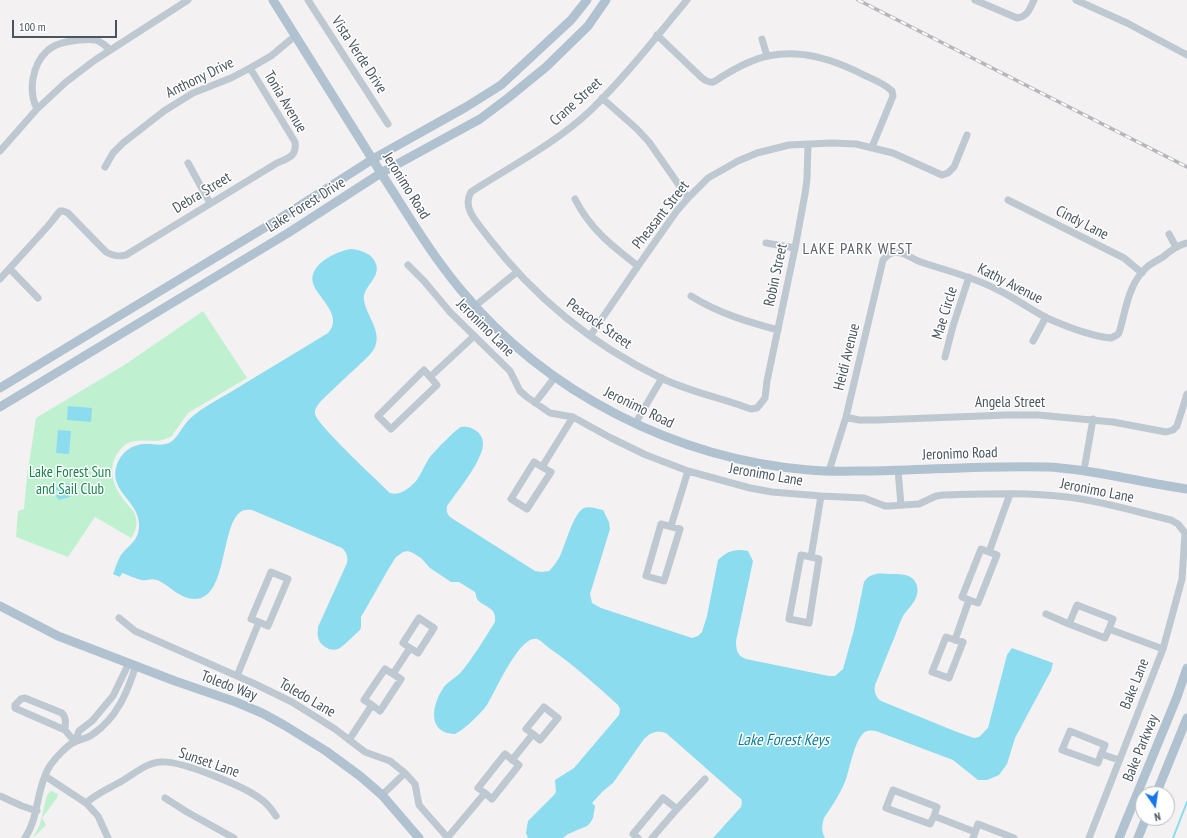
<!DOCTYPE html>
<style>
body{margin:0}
#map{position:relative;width:1187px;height:838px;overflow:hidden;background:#f3f1f1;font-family:"PT Sans Narrow",sans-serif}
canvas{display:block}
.north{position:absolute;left:1135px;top:786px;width:40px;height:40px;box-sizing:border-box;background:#fff;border:1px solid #b6bbbf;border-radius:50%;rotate:167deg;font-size:11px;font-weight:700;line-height:16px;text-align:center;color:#48555f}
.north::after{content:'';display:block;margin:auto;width:14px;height:18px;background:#1476ea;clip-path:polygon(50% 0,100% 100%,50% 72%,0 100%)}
.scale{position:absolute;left:12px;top:20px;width:105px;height:18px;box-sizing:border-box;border:2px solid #48555f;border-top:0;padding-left:5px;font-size:12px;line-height:14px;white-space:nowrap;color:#48555f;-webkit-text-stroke:3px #fff;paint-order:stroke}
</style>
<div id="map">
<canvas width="1187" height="838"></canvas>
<div class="north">N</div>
<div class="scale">100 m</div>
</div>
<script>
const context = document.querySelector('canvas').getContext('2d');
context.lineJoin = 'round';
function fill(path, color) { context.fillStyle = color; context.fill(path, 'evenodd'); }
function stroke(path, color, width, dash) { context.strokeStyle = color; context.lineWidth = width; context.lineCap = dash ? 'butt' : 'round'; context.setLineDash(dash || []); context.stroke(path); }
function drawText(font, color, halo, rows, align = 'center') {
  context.font = font + ' "PT Sans Narrow",sans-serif'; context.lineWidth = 3; context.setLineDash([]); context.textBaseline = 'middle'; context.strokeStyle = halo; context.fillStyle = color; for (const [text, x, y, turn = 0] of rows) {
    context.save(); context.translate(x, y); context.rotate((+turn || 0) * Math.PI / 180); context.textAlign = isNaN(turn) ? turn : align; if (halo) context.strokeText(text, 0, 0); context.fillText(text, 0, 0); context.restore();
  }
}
fill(new Path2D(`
 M203 311 247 378 188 413 171 437C167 438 161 441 156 441 146 441 136 439 126 444 122 447 117 453 115 458 108 472 115 489 124 500 127 504 131 508 134 512 138 520 137 531 131 538L95 517 68 557 16 537 18 511 24 509 27 476 36 418 126 364Z
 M51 791 58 794 57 798 42 818 46 825 33 838 40 824 47 795Z`), '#bff1d1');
fill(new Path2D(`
 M351 249C361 250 373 254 376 264 381 278 362 287 364 300 366 315 382 331 375 347 371 355 363 361 357 367 345 378 333 389 321 401 318 405 314 409 315 414 318 426 378 481 390 493 398 496 407 490 412 485 420 479 424 465 430 457 434 452 456 429 461 427 466 426 471 427 475 430 481 434 483 438 483 445 482 461 457 492 447 506 446 512 447 515 453 519L535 571 541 572 549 571C553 567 556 563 559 558 565 547 573 513 584 508 590 506 597 509 603 510L609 522 610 529 590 594 592 603 601 608 692 638 698 636 702 632 707 616 718 560C727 551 735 548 748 551L753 561 736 641C736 649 737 656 746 659L829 676H835L843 669 854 630 864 582C870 573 879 573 889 574 899 574 914 573 917 586 920 599 909 607 903 616 900 622 897 630 895 636 888 652 882 669 875 685 874 692 875 696 881 701L957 732 974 738 979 737 988 728 1007 655 1012 648 1053 663 1051 671 1045 682 1015 738 1007 764 999 775 987 780H978L953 760 876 731C871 730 865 730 862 735 855 742 850 766 847 776 843 790 832 806 824 818 822 825 821 831 825 838H713L741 807 742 803 741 799 666 733C657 730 651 732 644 739L613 783 603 791 592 803 595 806 593 818 590 823 587 826 568 834 563 838H528L526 833 528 821 554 795 556 792 555 780 574 768 619 715 620 709 618 705C596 685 574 665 549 648 545 645 542 641 537 639 519 635 495 693 487 705 481 713 464 730 455 734 426 733 432 704 444 687 449 681 457 677 462 671 474 656 485 638 495 622 497 606 484 608 477 599 476 597 476 594 475 592L459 582H451L430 568 421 558 413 553 408 551 403 552 396 557 389 568 361 617V627L360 630C355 634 343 647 338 649 330 652 319 645 318 637 317 634 318 630 318 627L347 563C348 556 347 553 342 548L252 510C247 509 241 510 238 514 221 532 226 599 195 599 180 599 169 585 157 580 150 578 147 581 142 580 136 579 128 575 122 573L120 577 113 574C115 569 117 562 120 557 127 545 138 543 139 527 141 501 107 492 117 464 122 451 134 443 148 444 155 444 161 446 169 443 179 438 183 423 193 416 205 406 221 398 234 390 265 371 297 352 328 333 343 317 321 300 314 286 305 266 336 251 351 249Z
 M68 406 92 408 91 422 67 420Z
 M58 430 71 431 69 454 56 453Z
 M64 483 70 484 73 487 74 493 70 497 59 500 56 496 59 493V491L56 490V488Z`), '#8bdcef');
stroke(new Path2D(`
 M1173 838 1187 802`), '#8bdcef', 2);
stroke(new Path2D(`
 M308 0 388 124
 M687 0C656 37 626 76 591 110 555 144 511 166 471 192 461 209 479 224 488 237 534 297 593 345 661 378 688 391 717 397 745 407L751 409 757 408 765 398 767 381 795 248 805 194 807 179 808 144
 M975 0 1017 18C1027 17 1030 9 1034 0
 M1076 0 1127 23 1187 55
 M657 35 702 78C705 80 708 83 713 82 717 81 719 78 723 76 736 68 753 59 768 56 803 49 835 60 866 76 875 80 885 84 892 91L893 96 872 147
 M762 39 767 56
 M602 98 637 129 649 142 688 198
 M37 109C28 91 32 65 47 51 54 44 69 41 79 40 86 40 95 38 100 42 104 44 107 47 110 50
 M0 151 37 109 66 82 95 60 188 0
 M188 163 210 203
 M105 167 113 153 123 143 164 111 193 93 231 78 250 68 271 56 295 36
 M575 199C590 229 612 246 638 266
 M1008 200 1124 258 1142 273
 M1169 234 1176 247
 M766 243 795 248
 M408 265 424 281 450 312 510 371 520 391 527 397 550 413 573 417 611 438 646 455 688 471 750 488 772 492 821 496 864 498 885 506H889L919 504 936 496 943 495C984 494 1026 492 1067 497 1102 501 1137 512 1171 520L1178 524 1185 533 1182 579 1163 649 1089 838
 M10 269 38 298
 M0 279 48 226 60 211H63L68 213 106 252C113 256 118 257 126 255L277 163C288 158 297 157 295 142L250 68
 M691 296C718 313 748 322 778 330
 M475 306 517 272
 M590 336 638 266 676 212 688 198 708 178 738 161 757 153 789 145 832 143 856 144 893 153 942 175 948 173 954 167 967 135
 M1033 341 1046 317
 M945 357 953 326 969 277
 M430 377 424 370 378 416 391 429 437 385 430 377 473 337
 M535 403 555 377
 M846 417 859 420H877L1007 415H1038L1113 422 1166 432 1173 430 1177 426 1187 394
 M635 424 662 378
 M542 467 534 462 511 499 527 509 551 472 542 467 573 417
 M898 470 901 505
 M1084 470 1093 419
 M829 471 846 417 883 260C896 244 907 257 921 262 947 271 971 276 996 289 1014 297 1029 309 1047 318 1065 326 1090 336 1111 338L1117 335 1119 333C1126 310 1128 284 1147 267 1152 263 1158 260 1163 257 1170 251 1178 245 1187 243
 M661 524 680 529 664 581 646 576Z
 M671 526 688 471
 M811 557 801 555 789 619 809 623 819 559 811 557 821 496
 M969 600 978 603 997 555 989 552
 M1046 614 1069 624
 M119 618 135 631 253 683 292 702 335 729 365 752 390 761 405 773 415 784 419 805 448 838
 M1109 629 1105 638 1069 624 1077 605 1113 619 1109 629 1163 649
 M955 640 946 637 932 672 949 678 963 642 955 640 969 600 962 597 981 549 989 552 1010 494
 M393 674 410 648 418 653 434 628 419 618 403 643 410 648
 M237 676 259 622 251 619 271 572 288 579 268 626 259 622
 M65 730C65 723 67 718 62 713L25 698 21 699 15 705V708L17 709 65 730 75 742
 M349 740 372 705 380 711 401 679 385 669 364 700 372 705
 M75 742 79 731 92 721 113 696 129 663
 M1101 754 1098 763 1062 750 1070 731 1105 745 1101 754 1119 760
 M512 760 533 734 540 740 558 718 544 707 526 729 533 734
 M45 776 86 803 98 816 108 838
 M382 795 405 773
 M0 796 22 806 37 811
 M165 798 187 812 234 838
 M86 803C97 793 110 788 122 781 134 774 146 763 160 762 181 760 246 787 262 800 268 804 272 810 276 816
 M677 809 705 779
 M934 816 930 824 886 808 893 790 937 807 934 816 975 832
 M448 837 485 793 492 799 519 765 505 754 478 788 485 793
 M25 838C39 817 36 791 48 769 53 760 67 745 76 741 83 739 88 738 93 734 117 718 128 691 136 665
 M638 838 633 834 663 798 677 809 652 838
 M973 838 978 824 1014 838`), '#bec8d0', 7);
stroke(new Path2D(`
 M273 0C309 57 345 115 381 173 407 213 430 253 461 290 546 393 676 459 809 470 830 472 851 471 871 471 930 470 989 465 1047 467 1076 468 1103 474 1131 479 1150 483 1168 486 1187 489
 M0 388 279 219 373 159 466 107 501 85 571 20 587 0
 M0 407 288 233 381 173 480 119 508 98 546 67 588 26 606 0
 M0 606 58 636 175 681 236 702 262 713 284 725 326 751 360 776 382 795 419 838
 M1156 794 1187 718
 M1119 838 1177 697 1187 668
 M1138 838 1146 818`), '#b0c1d0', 9);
const rail = new Path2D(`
 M858 0 1187 167`);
stroke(rail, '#b3b6bb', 3.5);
stroke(rail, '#fff', 2, [6]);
drawText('15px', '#48555f', '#fff', [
 ["Vista Verde Drive",359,55,57],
 ["Anthony Drive",200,78,-26],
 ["Tonia Avenue",285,102,59],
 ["Crane Street",576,102,-42],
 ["Jeronimo Road",406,186,58],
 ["Debra Street",202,193,-31],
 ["Lake Forest Drive",306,205,-32],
 ["Pheasant Street",661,215,-52],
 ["Cindy Lane",1082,223,27],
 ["Robin Street",776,275,-78],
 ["Kathy Avenue",1010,284,27],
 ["Mae Circle",945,313,-73],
 ["Peacock Street",599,324,35],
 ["Jeronimo Lane",485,328,45],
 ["Heidi Avenue",847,357,-76],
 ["Angela Street",1010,403],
 ["Jeronimo Road",639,408,26],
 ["Jeronimo Road",960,454,-2],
 ["Jeronimo Lane",766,475,10],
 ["Jeronimo Lane",1097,491,11],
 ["Bake Lane",1135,684,-68],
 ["Toledo Way",229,686,21],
 ["Toledo Lane",307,698,30],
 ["Bake Parkway",1141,748,-68],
 ["Sunset Lane",209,763,19]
]);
drawText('15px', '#15844a', '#fff', [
 ["Lake Forest Sun",70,473],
 ["and Sail Club",70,490]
]);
context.letterSpacing = '1px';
drawText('16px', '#5d6166', '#fff', [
 ["LAKE PARK WEST",858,249]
]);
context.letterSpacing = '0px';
drawText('italic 16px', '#097f9a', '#fff', [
 ["Lake Forest Keys",783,740]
]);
</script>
